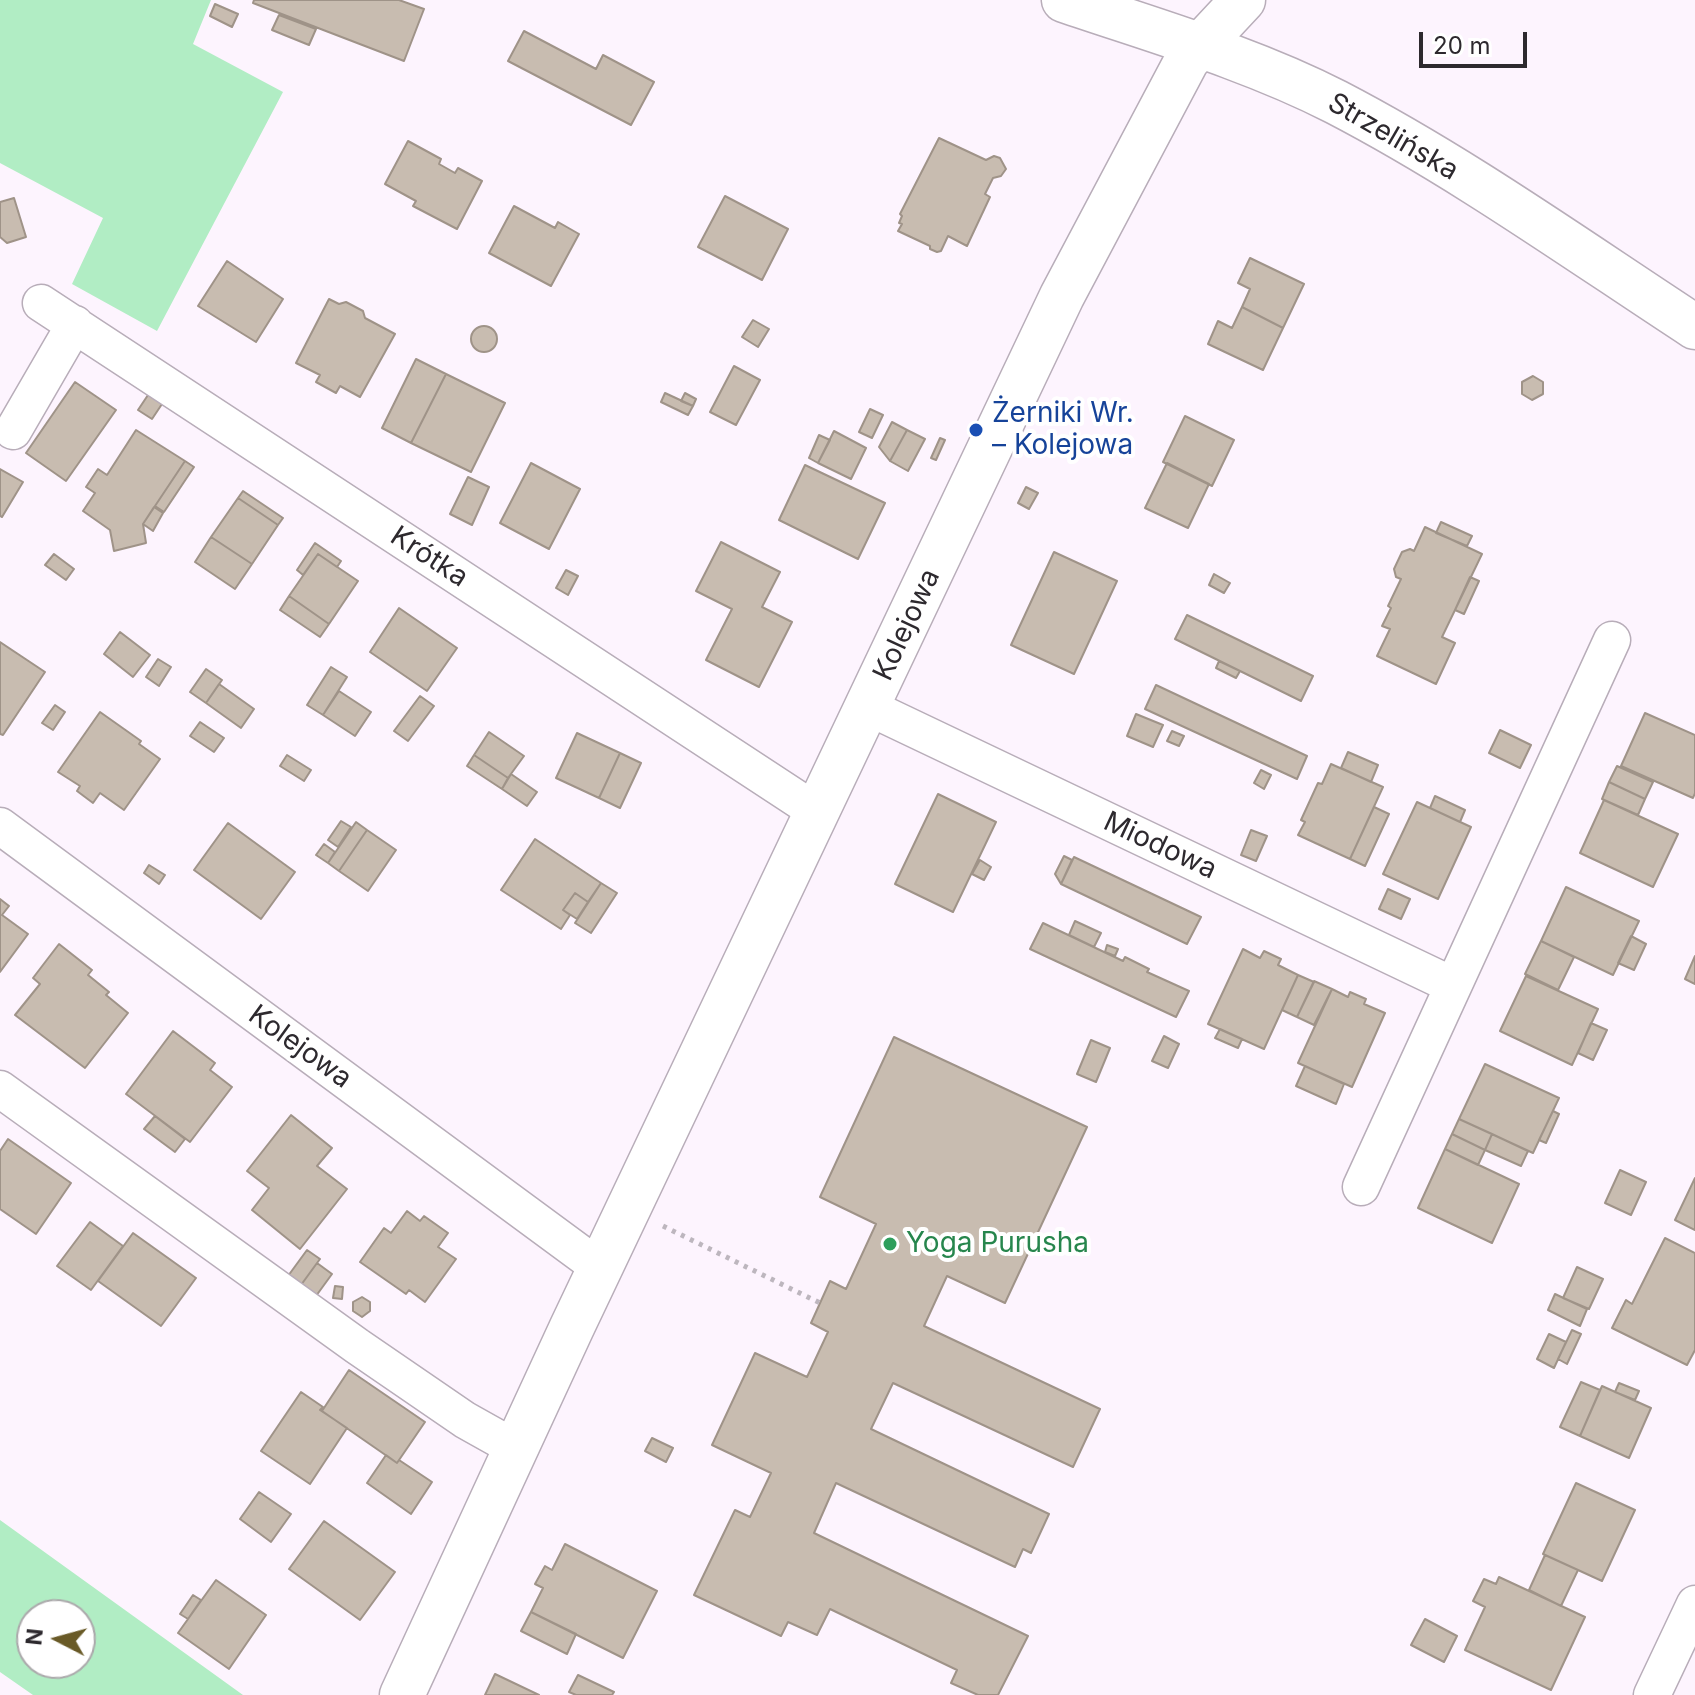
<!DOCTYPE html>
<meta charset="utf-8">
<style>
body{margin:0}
#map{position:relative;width:1695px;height:1695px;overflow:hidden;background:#fdf4fe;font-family:Inter,sans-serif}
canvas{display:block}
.north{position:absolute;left:16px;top:1599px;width:80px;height:80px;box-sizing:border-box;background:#fff;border:2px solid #aba9ab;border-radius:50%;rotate:276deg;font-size:22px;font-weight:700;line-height:32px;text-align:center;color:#2d292e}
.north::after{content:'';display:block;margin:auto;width:28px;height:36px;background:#695a27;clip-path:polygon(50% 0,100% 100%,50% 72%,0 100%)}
.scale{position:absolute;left:1419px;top:32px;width:108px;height:36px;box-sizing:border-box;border:4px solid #2d292e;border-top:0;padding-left:10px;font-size:24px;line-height:28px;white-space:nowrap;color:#2d292e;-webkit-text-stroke:6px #fff;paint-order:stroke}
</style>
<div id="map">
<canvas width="1695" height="1695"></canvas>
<div class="north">N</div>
<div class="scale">20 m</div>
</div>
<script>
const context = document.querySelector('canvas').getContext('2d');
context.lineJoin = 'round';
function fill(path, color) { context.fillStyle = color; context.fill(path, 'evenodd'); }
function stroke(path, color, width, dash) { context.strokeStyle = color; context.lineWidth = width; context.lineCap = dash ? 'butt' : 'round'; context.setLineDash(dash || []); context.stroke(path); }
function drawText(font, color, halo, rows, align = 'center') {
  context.font = font + ' Inter,sans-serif'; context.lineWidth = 8; context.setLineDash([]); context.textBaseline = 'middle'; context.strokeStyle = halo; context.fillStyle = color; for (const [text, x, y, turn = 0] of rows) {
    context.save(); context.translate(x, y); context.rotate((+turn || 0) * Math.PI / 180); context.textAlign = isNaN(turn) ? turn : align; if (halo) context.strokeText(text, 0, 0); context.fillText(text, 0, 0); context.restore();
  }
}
fill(new Path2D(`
 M0 0H211L193 44 283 92 157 331 72 284 103 218 0 163Z
 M0 1520 243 1695H33L0 1672ZM80 1615V1663H32V1615Z`), '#b1edc4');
const building = new Path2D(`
 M254 0H399L424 9 404 61 253 3Z
 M215 4 238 14 232 27 210 16Z
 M279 15 316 29 309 45 272 30Z
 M524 31 596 69 603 55 654 82 631 125 508 61Z
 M939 138 986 160 994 156 1000 158 1006 169 1001 176 993 178 985 194 990 197 967 246 948 236 941 251 937 252 930 249V246L898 231 902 224 899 223 902 216 900 214Z
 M408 141 441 159 439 164 455 173 458 168 482 181 457 229 413 206 416 201 385 184Z
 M725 196 788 229 762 280 698 247Z
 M14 198 26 237 7 243 0 237V202Z
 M514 206 555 228 558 222 579 234 551 286 489 253Z
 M1250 258 1304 284 1283 328 1242 307 1250 289 1238 283Z
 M227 261 283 299 256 342 198 306Z
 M329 299 339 304 346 302 363 311 365 318 395 334 360 397 340 386 336 393 316 382 320 375 296 363Z
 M1242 307 1283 328 1263 370 1208 344 1218 321 1232 328Z
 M753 320 769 329 758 347 742 337Z
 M471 339a13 13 0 1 1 26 0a13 13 0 1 1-26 0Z
 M416 359 446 374 411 443 382 428Z
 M734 366 760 380 736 425 710 412Z
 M446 374 505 403 471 472 411 443Z
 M1533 376 1543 382V394L1532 400 1522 394V382Z
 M75 382 116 410 66 481 26 453Z
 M154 386 168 395 152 419 138 410Z
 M665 393 693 406 688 415 661 402Z
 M685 393 696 399 693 406 681 401Z
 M870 409 883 415 872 438 859 432Z
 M1185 416 1234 440 1212 486 1163 462Z
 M892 422 907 430 890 461 879 447Z
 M136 430 185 461 143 524 146 543 114 551 110 530 83 511 95 493 86 487 98 469 107 475Z
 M907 430 925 439 908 471 890 461Z
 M834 431 866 448 851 479 818 463Z
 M819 435 830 440 818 463 809 458Z
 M940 438 945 440 936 460 931 458Z
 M185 461 194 467 164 512 155 506Z
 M531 463 580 489 549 549 500 523Z
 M1167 463 1209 484 1188 528 1145 508Z
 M805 465 885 503 858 559 779 520Z
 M0 469 23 482 2 517 0 516Z
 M468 477 489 487 472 525 450 514Z
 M1026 487 1038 493 1029 509 1018 503Z
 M243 491 283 518 278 525 238 498Z
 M238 498 278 525 252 564 211 537Z
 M154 507 163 513 153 531 143 524Z
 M1441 522 1472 536 1467 546 1436 533Z
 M1425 527 1482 554 1442 637 1455 643 1436 684 1377 656 1390 629 1382 626 1391 608 1388 606 1401 579 1396 577 1394 569 1402 552 1410 549 1414 551Z
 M211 537 252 564 235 589 195 562Z
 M721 542 780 572 762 607 792 622 759 687 706 660 732 609 696 591Z
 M315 543 341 561 337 567 318 554 303 575 297 570Z
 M1054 552 1117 581 1074 674 1011 645Z
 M54 554 74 569 66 580 45 565Z
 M318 554 358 581 329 624 289 596Z
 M566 570 578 576 568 595 556 588Z
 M1214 574 1230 583 1224 593 1209 585Z
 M1470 577 1479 581 1464 614 1455 610Z
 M289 596 329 624 320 637 280 610Z
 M399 608 457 648 427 691 370 652Z
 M1187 615 1313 676 1301 701 1175 639Z
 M120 632 150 655 133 677 104 654Z
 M0 642 45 672 3 735 0 734Z
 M158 659 171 667 159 686 146 677Z
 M1219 661 1240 671 1236 678 1216 668Z
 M331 667 347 677 323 715 307 705Z
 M206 669 222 680 206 703 190 692Z
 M219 684 254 709 241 728 206 703Z
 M1156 685 1307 756 1297 779 1145 709Z
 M339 691 371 712 355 736 323 715Z
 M420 696 434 706 408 741 394 731Z
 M55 705 65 712 53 730 42 723Z
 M100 712 141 741 139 744 160 759 124 810 100 793 93 803 77 791 80 786 58 772Z
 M1645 713 1695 735V793L1693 798 1621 766Z
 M1136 714 1163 725 1153 747 1127 736Z
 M200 722 224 738 214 752 190 736Z
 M1500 730 1531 745 1520 768 1489 753Z
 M1172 731 1184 736 1179 746 1167 741Z
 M489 732 524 756 508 778 474 755Z
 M577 733 620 753 599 798 556 778Z
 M1348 752 1378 765 1371 782 1341 768Z
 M620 753 641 763 620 808 599 798Z
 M287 755 311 770 304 781 280 766Z
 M474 755 508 778 502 789 467 766Z
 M1331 764 1383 787 1350 859 1298 835 1305 822 1301 820 1318 783 1322 784Z
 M1617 766 1653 782 1645 799 1609 782Z
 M1261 770 1271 775 1264 789 1254 783Z
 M511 774 537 792 527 806 502 789Z
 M1609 782 1645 799 1638 815 1602 799Z
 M938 794 996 822 953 912 895 884Z
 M1435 796 1465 810 1460 822 1430 808Z
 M1604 800 1678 834 1653 887 1580 853Z
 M1417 802 1471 827 1438 899 1383 874Z
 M1374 807 1389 814 1365 866 1350 859Z
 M341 821 351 827 338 847 328 840Z
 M356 822 367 830 339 871 328 863Z
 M228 823 295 872 261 919 194 870Z
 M367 830 396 850 368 891 339 871Z
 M1251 830 1267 836 1256 861 1241 855Z
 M535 839 601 883 588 902 575 893 563 910 570 915 561 929 501 890Z
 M324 844 335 852 328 863 316 855Z
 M1064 856 1072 860 1061 884 1055 874Z
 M1074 857 1201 917 1187 944 1061 884Z
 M980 860 991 867 984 880 972 874Z
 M149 865 165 875 159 884 144 873Z
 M601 883 617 893 591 933 575 923Z
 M1566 887 1639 921 1613 975 1541 941Z
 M1388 889 1410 899 1401 919 1379 909Z
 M575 893 588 902 577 919 563 910Z
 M0 899 9 906 2 915 28 934 0 972Z
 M1075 921 1101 933 1094 947 1069 935Z
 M1043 923 1123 961 1125 957 1149 969 1147 972 1189 991 1176 1017 1030 949Z
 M1631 936 1646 944 1634 970 1618 963Z
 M1541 941 1574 957 1558 990 1525 974Z
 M59 944 92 970 88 975 109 992 106 995 128 1013 85 1068 15 1015 40 984 33 978Z
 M1107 945 1118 949 1115 956 1105 952Z
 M1243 949 1260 958 1264 951 1281 959 1278 965 1298 975 1264 1049 1208 1024Z
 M1695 956V984L1685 979Z
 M1298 975 1314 982 1297 1017 1282 1010Z
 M1526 976 1598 1009 1572 1065 1500 1031Z
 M1314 981 1332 989 1314 1025 1297 1017Z
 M1332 989 1348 997 1350 992 1366 999 1364 1004 1385 1013 1352 1087 1298 1063Z
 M1591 1023 1607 1030 1593 1060 1578 1053Z
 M1220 1029 1242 1039 1238 1048 1215 1038Z
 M173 1031 215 1063 210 1070 232 1087 190 1142 126 1094Z
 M1164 1036 1179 1044 1168 1068 1152 1061Z
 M894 1037 1087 1127 1005 1303 947 1276 924 1326 1100 1409 1073 1467 893 1383 871 1429 1049 1514 1031 1553 1023 1549 1015 1567 836 1483 814 1533 1028 1636 998 1695H978L951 1683 957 1670 830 1609 817 1635 788 1622 781 1636 694 1595 735 1510 750 1517 771 1473 712 1445 755 1353 807 1377 828 1332 811 1323 830 1281 846 1289 876 1224 820 1197Z
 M1091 1040 1110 1048 1096 1082 1077 1074Z
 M1485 1064 1559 1098 1533 1153 1459 1119Z
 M1305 1066 1344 1084 1336 1104 1296 1086Z
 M1553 1111 1559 1114 1546 1143 1539 1140Z
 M291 1115 332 1148 317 1166 347 1189 300 1249 252 1210 269 1188 247 1171Z
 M155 1116 185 1139 175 1152 144 1129Z
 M1459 1119 1492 1134 1485 1150 1452 1134Z
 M1452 1134 1485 1150 1478 1165 1445 1149Z
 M1492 1134 1528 1151 1521 1166 1485 1150Z
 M8 1139 71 1183 36 1234 0 1209V1151Z
 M1445 1149 1519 1184 1492 1243 1418 1208Z
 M1620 1170 1646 1182 1631 1215 1605 1203Z
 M1695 1178V1230L1675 1220Z
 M407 1211 420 1221 424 1216 448 1233 438 1247 456 1259 425 1302 409 1290 406 1294 360 1262 384 1228 391 1233Z
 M90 1222 123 1246 91 1290 57 1266Z
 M133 1233 196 1278 161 1326 98 1281Z
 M1665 1238 1695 1253V1350L1687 1365 1612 1328 1626 1300 1632 1304Z
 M307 1250 320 1259 301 1285 288 1276Z
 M317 1263 332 1274 316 1296 301 1285Z
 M1577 1267 1603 1279 1589 1309 1563 1298Z
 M335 1286 343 1287 342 1299 333 1298Z
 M1555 1294 1587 1309 1580 1326 1548 1310Z
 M362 1297 370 1302V1311L362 1317 353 1311V1302Z
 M1572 1330 1581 1334 1567 1364 1558 1359Z
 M1549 1334 1566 1342 1554 1368 1537 1359Z
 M349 1370 425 1422 397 1463 322 1411Z
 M1581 1382 1600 1390 1580 1436 1560 1427Z
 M1619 1383 1639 1391 1635 1400 1615 1392Z
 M1602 1386 1651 1408 1629 1458 1580 1436Z
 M301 1392 323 1407 320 1410 347 1428 310 1484 261 1451Z
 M652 1438 673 1448 666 1462 645 1451Z
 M386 1455 397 1463 399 1460 432 1482 411 1514 367 1483Z
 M1576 1483 1635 1510 1602 1581 1543 1554Z
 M259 1492 291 1514 271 1542 240 1519Z
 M324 1521 395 1572 360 1620 289 1569Z
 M565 1544 657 1591 623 1658 531 1612 543 1588 535 1584 545 1566 552 1570Z
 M1545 1555 1578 1570 1561 1606 1529 1590Z
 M1499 1577 1585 1617 1551 1690 1465 1650 1485 1607 1473 1601 1484 1579 1496 1584Z
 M216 1580 266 1615 229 1669 178 1633Z
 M193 1595 201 1600 188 1619 180 1614Z
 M531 1612 576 1634 567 1654 521 1631Z
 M1425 1619 1457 1636 1444 1662 1411 1645Z
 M495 1674 539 1695H485Z
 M578 1675 614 1692 612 1695H576L569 1692Z`);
fill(building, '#c8bcb0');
stroke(building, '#9f9388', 2);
const street = new Path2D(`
 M41 303 817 812
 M13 431 75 324
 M868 707 1452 985
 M0 826 600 1268
 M0 1089 357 1346 465 1420 515 1448
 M1361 1187 1612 640
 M1652 1695 1695 1604`);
const secondary = new Path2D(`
 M1064 0C1155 31 1250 58 1336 102 1461 167 1577 250 1695 327
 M402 1695 572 1327 1062 296 1187 60 1243 0`);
stroke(street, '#b8adb9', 39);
stroke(secondary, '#b8adb9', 47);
stroke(new Path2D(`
 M663 1226 820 1303`), '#bdb6be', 5, [4, 6]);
stroke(street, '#fff', 36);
stroke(secondary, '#fff', 44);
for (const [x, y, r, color] of [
 [976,430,8,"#1a4fb4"],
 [890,1244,8,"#2e9e5b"]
]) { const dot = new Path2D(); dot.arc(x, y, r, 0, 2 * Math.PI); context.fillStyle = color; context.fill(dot); stroke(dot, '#fff', 3); }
drawText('28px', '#2d292e', '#fff', [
 ["Strzelińska",1393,137,30],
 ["Krótka",429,557,33],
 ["Kolejowa",907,625,-65],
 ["Miodowa",1160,846,25],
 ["Kolejowa",300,1047,36]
]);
drawText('28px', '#164399', '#fff', [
 ["Żerniki Wr.",992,414],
 ["– Kolejowa",992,446]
], 'left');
drawText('28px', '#27864d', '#fff', [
 ["Yoga Purusha",906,1244]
], 'left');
</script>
